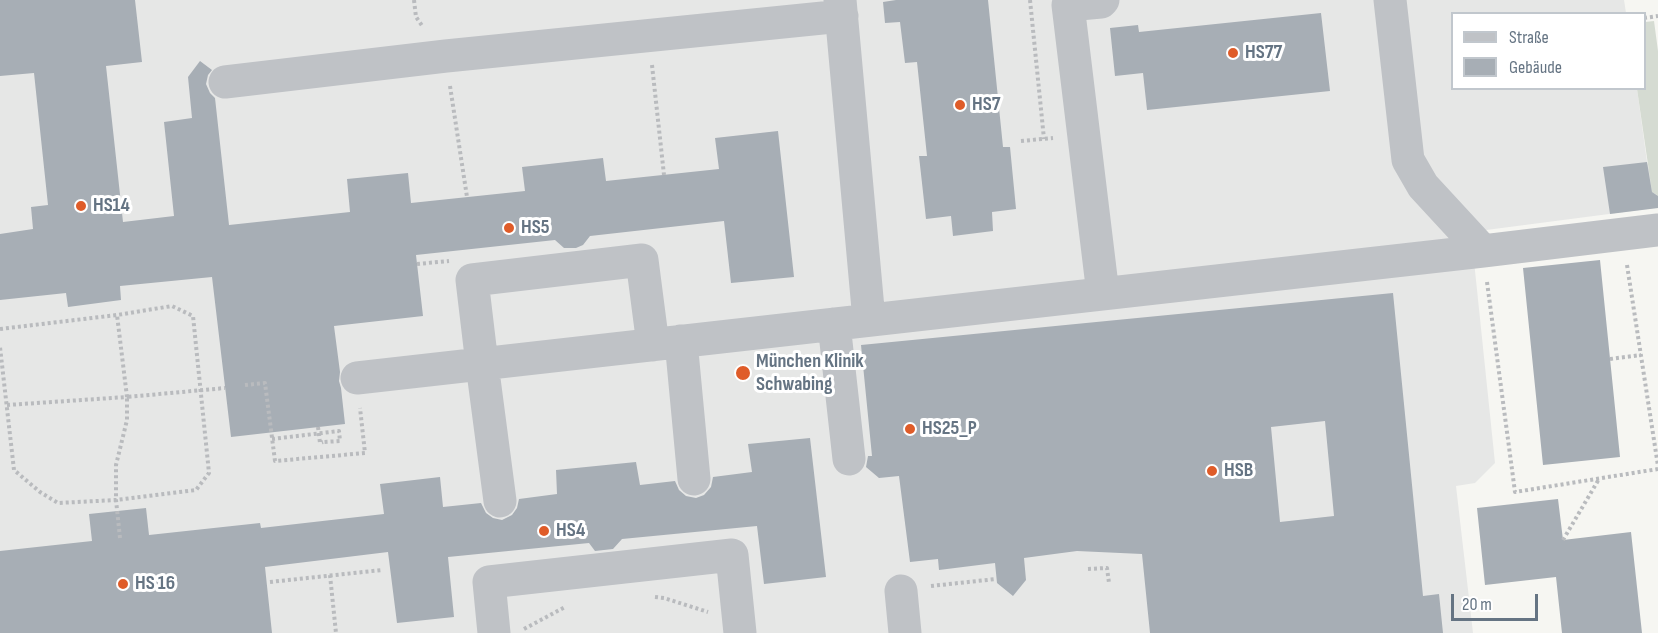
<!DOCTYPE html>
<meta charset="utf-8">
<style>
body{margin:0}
#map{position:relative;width:1658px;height:633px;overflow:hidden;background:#f6f6f2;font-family:"Sofia Sans Condensed",sans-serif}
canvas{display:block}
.legend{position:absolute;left:1451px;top:12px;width:195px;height:78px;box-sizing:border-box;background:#fff;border:2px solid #c1c7cd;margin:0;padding:8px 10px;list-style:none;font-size:18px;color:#657483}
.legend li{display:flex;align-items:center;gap:12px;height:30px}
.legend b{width:30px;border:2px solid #c1c7cd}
.scale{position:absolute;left:1451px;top:594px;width:87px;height:27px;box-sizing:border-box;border:3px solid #657483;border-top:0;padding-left:8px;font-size:18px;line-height:21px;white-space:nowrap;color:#657483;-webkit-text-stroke:4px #fff;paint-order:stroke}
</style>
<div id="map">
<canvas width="1658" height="633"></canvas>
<ul class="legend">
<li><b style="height:8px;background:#bfc2c6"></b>Straße</li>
<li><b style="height:16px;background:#a7aeb5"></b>Gebäude</li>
</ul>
<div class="scale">20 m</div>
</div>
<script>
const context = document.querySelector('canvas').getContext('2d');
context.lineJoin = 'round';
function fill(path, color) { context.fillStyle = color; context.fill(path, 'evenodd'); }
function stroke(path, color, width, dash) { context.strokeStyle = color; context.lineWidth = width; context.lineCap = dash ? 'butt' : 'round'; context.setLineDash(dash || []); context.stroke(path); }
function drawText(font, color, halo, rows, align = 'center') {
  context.font = font + ' "Sofia Sans Condensed",sans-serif'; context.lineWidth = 6; context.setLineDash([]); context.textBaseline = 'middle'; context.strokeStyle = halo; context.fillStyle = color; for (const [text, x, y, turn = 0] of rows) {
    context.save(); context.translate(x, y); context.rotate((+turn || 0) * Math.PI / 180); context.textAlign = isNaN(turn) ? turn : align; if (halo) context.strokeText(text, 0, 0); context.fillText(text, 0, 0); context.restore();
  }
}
fill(new Path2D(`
 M0 0H1624L1626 13 1452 14V88L1637 89 1647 162 1657 195 1658 203 1655 208 1471 232 1495 463 1475 483 1456 486 1473 633H0Z`), '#e6e7e6');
fill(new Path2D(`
 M1654 21 1658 51V202L1657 195 1652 192 1637 89 1644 88 1645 22Z`), '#d5dbd2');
fill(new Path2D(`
 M0 0H135L142 62 106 66 123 222 174 216 164 122 192 118 188 77 200 61 212 70 208 75 206 84 210 93 215 98 229 225 350 212 347 179 408 173 411 203 525 191 522 167 603 158 606 181 719 169 715 138 778 131 794 277 731 283 724 221 590 236 583 245 576 248H564L555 240 416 255 423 316 334 326 340 372 339 381 341 388 345 424 231 437 212 277 120 286 121 300 68 307 66 293 0 300V234L33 229 31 207 48 205 34 73 0 76Z
 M896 0H988L1003 147H1010L1016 209 992 212 993 231 953 236 951 216 926 219 919 156H927L917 62 905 63 900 22 885 23 883 2Z
 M1321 13 1330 91 1147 110 1143 73 1115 76 1110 28 1138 25 1139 32Z
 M1647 162 1652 192 1658 196V208L1610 214 1603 167Z
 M1600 260 1620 457 1543 465 1523 268Z
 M1393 293 1423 596 1439 594 1443 633H1150L1142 554 1077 551 1024 558 1026 580 1013 596 997 583 995 563 939 570 938 559 910 562 899 476 879 478 866 467 868 456H872L861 345ZM1325 421 1334 516 1280 522 1271 427Z
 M810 438 826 577 764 584 757 526 622 539 613 549 595 551 589 543 448 557 454 617 397 623 388 552 265 567 272 633H0V551L92 541 89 514 146 508 149 535 260 523 261 528 384 514 380 484 440 477 443 507 481 503 486 513 493 518 502 520 512 515 517 508 519 499 557 494 556 470 636 462 640 485 675 481 679 490 686 496 696 498 704 495 711 487 713 477 752 472 748 444Z
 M1558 499 1563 540 1631 532 1642 633H1562L1556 577 1485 585 1477 508Z`), '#a7aeb5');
stroke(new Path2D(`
 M414 0 416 17 423 27
 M1030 0 1044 139
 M1644 18 1658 16
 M652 65 664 175
 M450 86 467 197
 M1021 141 1053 138
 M417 264 449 261
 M1627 265 1658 466
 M1487 282 1515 492 1658 469
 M0 329 117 315 172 306 193 316 209 473 196 490 116 500 58 503 40 492 14 470 0 347
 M1610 359 1641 355
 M245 385 265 383 275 461 365 453 360 408
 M7 405 127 397 117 315
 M272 439 339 431 340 441 323 442
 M120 538 116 500V465L127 420V397L225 388
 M1563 540 1599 479
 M1088 569 1107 568 1109 583
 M330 575 336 633
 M270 582 382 570
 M931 586 996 579
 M655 597 664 598 708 612
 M524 629 565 607`), '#b9bbbe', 4, [3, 3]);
stroke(new Path2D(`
 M840 0 869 320
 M1103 0 1101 2 1068 5 1103 294
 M1390 0 1408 160 1423 186 1483 251
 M225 82 446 56 842 16
 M834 324 849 459
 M681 341 694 479
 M357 378 1483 251 1658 230
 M500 501 482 364 472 280 642 260 653 345
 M901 591 905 633
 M494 633 489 582 732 555 740 633`), '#bfc2c6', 33);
stroke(new Path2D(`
 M318 427 320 443 323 442`), '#b9bbbe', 4, [3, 3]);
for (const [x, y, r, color] of [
 [1233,53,6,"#df5c29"],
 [960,105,6,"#df5c29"],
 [81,206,6,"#df5c29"],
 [509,228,6,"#df5c29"],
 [743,373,8,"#df5c29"],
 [910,429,6,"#df5c29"],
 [1212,471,6,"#df5c29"],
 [544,531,6,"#df5c29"],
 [123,584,6,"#df5c29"]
]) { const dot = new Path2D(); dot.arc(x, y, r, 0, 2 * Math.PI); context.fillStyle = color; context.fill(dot); stroke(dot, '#fff', 2); }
drawText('bold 20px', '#657483', '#fff', [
 ["HS77",1245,53],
 ["HS7",972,105],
 ["HS14",93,206],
 ["HS5",521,228],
 ["München Klinik",756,362],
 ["Schwabing",756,385],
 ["HS25_P",922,429],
 ["HSB",1224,471],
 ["HS4",556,531],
 ["HS 16",135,584]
], 'left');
</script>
